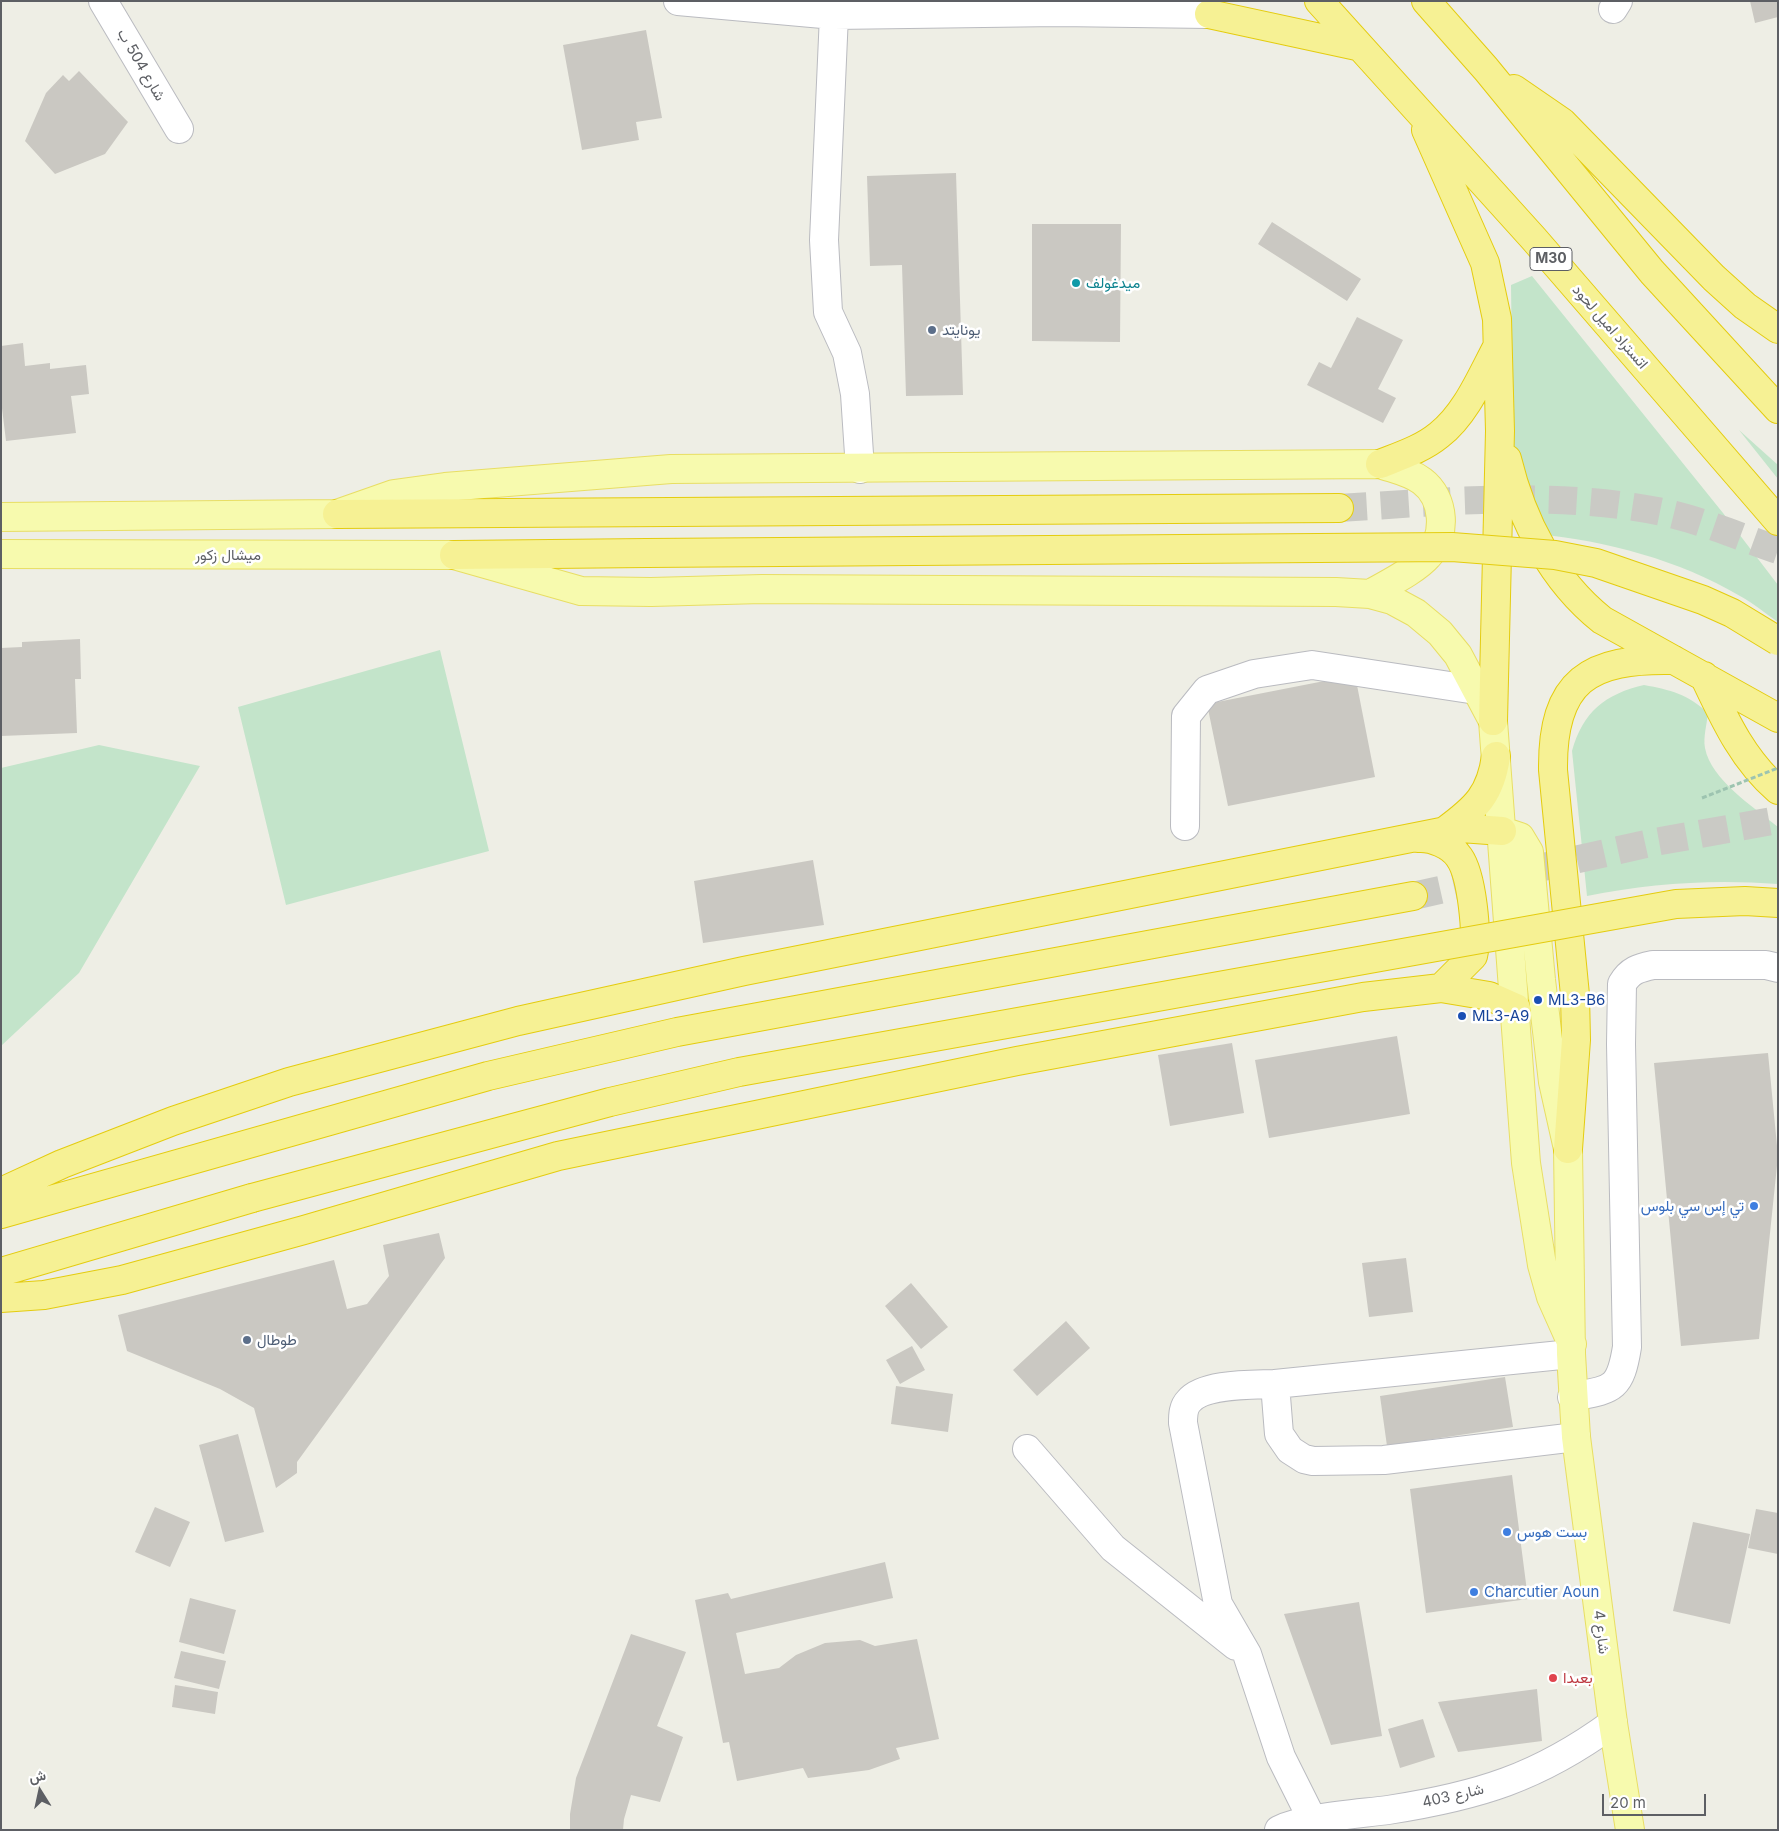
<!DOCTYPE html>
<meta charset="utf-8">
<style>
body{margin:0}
#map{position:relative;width:1779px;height:1831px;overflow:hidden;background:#eeeee5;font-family:Inter,Vazirmatn,sans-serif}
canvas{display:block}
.frame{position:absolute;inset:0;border:2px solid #5d5f64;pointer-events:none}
.north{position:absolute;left:15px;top:1766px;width:50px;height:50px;-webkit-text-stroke:4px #fff;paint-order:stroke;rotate:350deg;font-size:14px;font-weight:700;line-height:20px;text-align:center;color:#5d5f64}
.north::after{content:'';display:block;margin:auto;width:18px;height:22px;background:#5d5f64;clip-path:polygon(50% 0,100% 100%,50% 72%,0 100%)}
.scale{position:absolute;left:1602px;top:1794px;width:104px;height:22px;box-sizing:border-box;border:2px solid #5d5f64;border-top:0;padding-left:6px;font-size:15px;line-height:18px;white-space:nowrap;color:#5d5f64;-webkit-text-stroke:4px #fff;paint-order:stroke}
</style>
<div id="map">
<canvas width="1779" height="1831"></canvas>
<div class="frame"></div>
<div class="north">ش</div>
<div class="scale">20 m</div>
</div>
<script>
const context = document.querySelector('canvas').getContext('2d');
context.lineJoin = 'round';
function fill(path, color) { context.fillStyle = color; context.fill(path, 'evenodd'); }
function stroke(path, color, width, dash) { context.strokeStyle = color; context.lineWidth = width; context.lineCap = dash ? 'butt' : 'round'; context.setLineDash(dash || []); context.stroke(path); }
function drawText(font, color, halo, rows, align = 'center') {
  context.font = font + ' Inter,Vazirmatn,sans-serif'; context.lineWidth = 5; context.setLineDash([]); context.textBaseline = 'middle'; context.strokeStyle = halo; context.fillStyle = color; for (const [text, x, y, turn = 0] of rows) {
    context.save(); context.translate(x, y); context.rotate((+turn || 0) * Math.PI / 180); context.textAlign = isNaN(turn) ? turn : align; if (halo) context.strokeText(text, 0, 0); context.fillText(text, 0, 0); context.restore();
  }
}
fill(new Path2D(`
 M1532 276 1723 513 1778 585V622C1765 613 1753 603 1740 596 1679 560 1607 541 1537 534L1513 444 1511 285Z
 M1739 430 1778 465V479Z
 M440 650 489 851 286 905 238 707Z
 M1644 685C1671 690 1687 694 1708 713 1707 724 1703 737 1705 748 1711 780 1754 807 1778 827V884C1714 879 1650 883 1587 896L1572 751C1583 712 1605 694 1644 685Z
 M99 745 200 766 79 973 1 1046V768Z`), '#c3e4ca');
fill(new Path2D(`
 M1750 1H1778V17L1755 23Z
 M646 30 662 118 636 122 639 140 582 150 563 45Z
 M79 71 128 122 105 154 55 174 25 141 46 93 63 75 69 81Z
 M956 173 963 395 906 396 902 265 870 266 867 176Z
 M1272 222 1361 279 1347 301 1258 244Z
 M1032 224H1121L1120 342 1032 341Z
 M1357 317 1403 340 1378 389 1396 398 1383 423 1307 385 1319 362 1331 368Z
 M23 343 25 366 50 363V369L86 365 89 394 71 396 76 433 6 441 1 400V346Z
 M80 639 81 679H75L77 733 1 736V648L22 647V642Z
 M1355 675 1375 777 1228 806 1207 704Z
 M813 860 824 925 703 943 694 881Z
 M1397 1036 1410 1114 1269 1138 1255 1060Z
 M1232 1043 1244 1113 1170 1126 1158 1055Z
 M1768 1053 1778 1156 1759 1339 1681 1346 1654 1063Z
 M439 1233 445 1258 297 1462V1473L276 1488 254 1408 220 1389 127 1351 118 1315 334 1260 347 1309 367 1304 389 1276 383 1245Z
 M1406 1258 1413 1312 1369 1317 1362 1263Z
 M911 1283 948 1327 921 1349 885 1306Z
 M1066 1321 1090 1348 1037 1396 1013 1370Z
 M912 1346 925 1370 900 1384 886 1360Z
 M1505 1377 1513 1427 1387 1446 1380 1396Z
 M896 1386 953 1394 948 1432 891 1424Z
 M238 1434 264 1532 225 1542 199 1445Z
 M1512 1475 1528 1599 1426 1613 1410 1489Z
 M155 1507 190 1522 170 1567 135 1552Z
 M1756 1509 1778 1513V1554L1748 1548Z
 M1693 1522 1750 1534 1730 1624 1673 1611Z
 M885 1562 893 1598 736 1633 745 1674 779 1668 796 1655 825 1643 860 1640 875 1646 917 1639 939 1739 896 1748 900 1759 869 1770 808 1778 803 1768 737 1781 729 1742 723 1743 695 1600 728 1593 731 1599Z
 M190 1598 236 1610 224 1654 179 1642Z
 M1359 1602 1382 1736 1331 1745 1284 1614Z
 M631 1634 686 1652 657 1726 683 1737 660 1802 631 1795 624 1819 623 1830H570V1814L576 1778Z
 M181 1651 226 1661 219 1689 174 1678Z
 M175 1685 218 1692 215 1714 172 1707Z
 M1537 1689 1542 1741 1458 1752 1438 1702Z
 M1423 1719 1435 1757 1400 1768 1388 1729Z`), '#cac8c2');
stroke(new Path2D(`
 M1339 508C1445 502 1556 490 1662 512 1701 520 1740 537 1778 550
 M1413 896 1655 842 1778 820`), '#cacac5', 28, [28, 14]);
const minor = new Path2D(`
 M103 1 179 129
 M678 1 834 15 1058 12 1209 14
 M1613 9 1618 1
 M834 15 824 240 828 312 847 353 855 394 860 469
 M1185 826 1186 716 1207 690 1254 674 1312 665 1476 690
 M1571 1354 1275 1384 1279 1434 1290 1450 1304 1459 1313 1461 1384 1460 1576 1437
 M1275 1384C1253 1385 1204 1383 1189 1401 1183 1407 1183 1415 1183 1423L1218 1604 1247 1654 1281 1757 1313 1821
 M1572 1397C1613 1389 1620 1390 1627 1347L1621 1044 1622 984C1630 970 1639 968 1653 965H1766L1778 968
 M1027 1449 1113 1548 1236 1646
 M1279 1830C1305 1817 1358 1814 1388 1810 1478 1796 1538 1778 1613 1723`);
const major = new Path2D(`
 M1 517 337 514 394 494 445 487 671 469 1380 464C1394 469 1410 472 1422 481 1445 498 1447 536 1428 556 1416 570 1387 584 1370 594
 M1 554 454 555 581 591 651 592 762 589 1336 592 1370 594 1392 600 1416 613 1440 633 1458 655 1493 721 1526 1163 1542 1265 1551 1297 1572 1344
 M1502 831 1520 837 1529 852 1541 980 1553 1082 1568 1149 1571 1354 1576 1437 1613 1723 1630 1830`);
const highway = new Path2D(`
 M1319 1 1534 239 1778 521
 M1426 1 1486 69 1652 272 1778 409
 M1209 14 1357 46
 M1514 89 1562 122 1714 278 1745 306 1778 329
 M1426 130 1485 263 1497 319 1500 431 1493 721
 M1507 459C1522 521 1552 580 1602 620L1778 718
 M1380 464C1400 456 1422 449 1439 435 1466 414 1481 377 1497 347
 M337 514 1339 508
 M454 555 647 553
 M1704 676C1724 718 1742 759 1778 790
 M1446 830C1476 808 1491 794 1496 756
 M1418 838C1432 837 1451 845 1459 857 1472 875 1478 935 1473 956L1441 988
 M1568 1149 1576 1040 1575 995 1553 770C1552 680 1589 658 1674 660
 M1 1192 62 1164 173 1121 289 1082 518 1021 744 971 1461 828 1502 831
 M1 1214 488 1076 677 1032 1413 896
 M1 1272 252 1198
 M1 1298 44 1295 122 1280 304 1230 558 1156 1017 1061 1363 997 1441 988 1489 996 1516 1008`);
stroke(minor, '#babbc0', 30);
stroke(major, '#e8de64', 30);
stroke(highway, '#e4cc0f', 30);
stroke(minor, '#fff', 28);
stroke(major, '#f7faae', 28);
stroke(highway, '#f6f194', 28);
const highwayBridge = new Path2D(`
 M647 553 1452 547 1555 555 1596 563 1703 600 1732 613 1778 641
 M252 1198 610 1102 739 1072 1676 904 1745 901 1778 903`);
stroke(highwayBridge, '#e4cc0f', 30, []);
stroke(new Path2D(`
 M1702 798 1778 768`), '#9dc4b0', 3, [5, 2.5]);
stroke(highwayBridge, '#f6f194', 28);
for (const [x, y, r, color] of [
 [1076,283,5,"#0f9aa8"],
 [932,330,5,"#5c6f8a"],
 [1538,1000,5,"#1a4fb4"],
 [1462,1016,5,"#1a4fb4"],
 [1754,1206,5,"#3f7fe0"],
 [247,1340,5,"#5c6f8a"],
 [1507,1532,5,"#3f7fe0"],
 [1474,1592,5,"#3f7fe0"],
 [1553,1678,5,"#e0444e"]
]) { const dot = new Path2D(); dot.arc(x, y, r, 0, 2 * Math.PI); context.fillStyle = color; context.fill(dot); stroke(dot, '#fff', 2); }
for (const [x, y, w] of [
 [1551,259,42]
]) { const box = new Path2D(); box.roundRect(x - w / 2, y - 11.5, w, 23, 4); context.fillStyle = '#fff'; context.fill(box); stroke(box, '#5d5f64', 1); }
drawText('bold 14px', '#5d5f64', null, [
 ["M30",1551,259]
]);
drawText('15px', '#5d5f64', '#fff', [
 ["شارع 504 ب",141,65,60],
 ["اتستراد اميل لحود",1610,327,49],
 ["ميشال زكور",228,555],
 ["شارع 4",1601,1632,83],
 ["شارع 403",1453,1796,-13]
]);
drawText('15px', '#0d838f', '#fff', [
 ["ميدغولف",1086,283]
], 'left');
drawText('15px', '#4e5e75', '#fff', [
 ["يونايتد",942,330],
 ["طوطال",257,1340]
], 'left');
drawText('15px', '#164399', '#fff', [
 ["ML3-B6",1548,1000],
 ["ML3-A9",1472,1016]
], 'left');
drawText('15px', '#366cbe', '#fff', [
 ["تي إس سي بلوس",1744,1206,"right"],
 ["بست هوس",1517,1532],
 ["Charcutier Aoun",1484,1592]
], 'left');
drawText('15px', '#be3a42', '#fff', [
 ["بعبدا",1563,1678]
], 'left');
</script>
